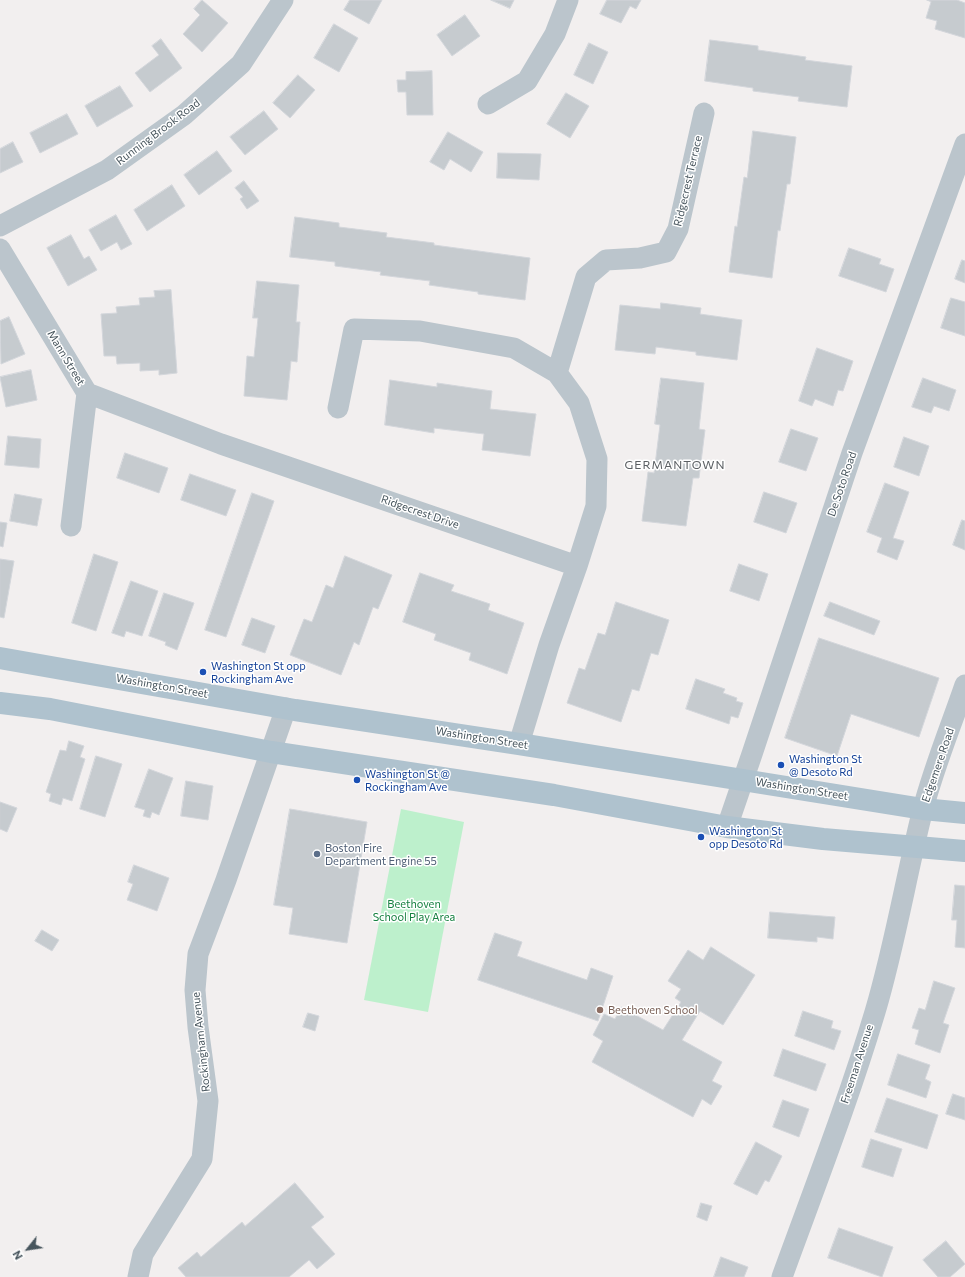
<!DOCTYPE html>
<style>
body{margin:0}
#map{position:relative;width:965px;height:1277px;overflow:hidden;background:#f2efef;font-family:Commissioner,sans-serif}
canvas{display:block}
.north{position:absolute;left:8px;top:1229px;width:40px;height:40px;-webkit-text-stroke:3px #fff;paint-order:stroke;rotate:240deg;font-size:11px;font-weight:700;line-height:16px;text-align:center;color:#47555d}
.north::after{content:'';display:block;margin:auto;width:14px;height:18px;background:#47555d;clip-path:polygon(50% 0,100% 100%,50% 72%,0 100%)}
</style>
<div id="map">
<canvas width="965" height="1277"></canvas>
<div class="north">N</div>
</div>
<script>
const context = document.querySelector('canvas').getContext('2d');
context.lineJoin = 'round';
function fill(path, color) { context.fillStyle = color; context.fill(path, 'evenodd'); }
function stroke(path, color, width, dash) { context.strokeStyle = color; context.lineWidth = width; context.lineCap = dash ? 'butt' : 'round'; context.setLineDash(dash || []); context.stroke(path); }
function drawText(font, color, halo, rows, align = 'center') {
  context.font = font + ' Commissioner,sans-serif'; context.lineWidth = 3; context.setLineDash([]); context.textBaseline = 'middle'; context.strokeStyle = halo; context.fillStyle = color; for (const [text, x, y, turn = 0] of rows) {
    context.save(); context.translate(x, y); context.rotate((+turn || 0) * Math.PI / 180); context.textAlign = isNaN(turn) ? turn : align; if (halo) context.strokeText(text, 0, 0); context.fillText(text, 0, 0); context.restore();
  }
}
fill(new Path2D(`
 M401 809 464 822 428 1012 364 1000Z`), '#bdf0cc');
const building = new Path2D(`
 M202 0 228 23 202 52 183 34 200 15 194 9Z
 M350 0H382L369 24 344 10Z
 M491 0H514L510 8Z
 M607 0H641L636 9 630 6 621 23 600 14Z
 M927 0H957L965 3V38L935 29 937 21 926 18 931 2Z
 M465 15 480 36 452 56 437 35Z
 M334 24 358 38 339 72 314 58Z
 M161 39 182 68 150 92 135 73 159 55 152 46Z
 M710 40 758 46V50L806 57 805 60 852 66 847 107 798 101 799 97 753 91V88L705 81Z
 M589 43 608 52 593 84 574 75Z
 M432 71 433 115H407L406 92H398L397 80H406V72Z
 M298 75 315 90 290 118 273 103Z
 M120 86 133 106 97 127 85 106Z
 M566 93 589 106 570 138 547 124Z
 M264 111 278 129 245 155 230 137Z
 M67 114 78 134 40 153 30 133Z
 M753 131 796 137 790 184H787L780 231 778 230 772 278 729 272 735 226 737 227 744 177 747 178Z
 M448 132 483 152 471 172 450 159 444 170 430 162Z
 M13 142 23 162 0 173V149Z
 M217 151 232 171 199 195 184 175Z
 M498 153 541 154 539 180 497 178Z
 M244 181 259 201 247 209 240 199 243 197 235 188Z
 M172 185 185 206 147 231 134 210Z
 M116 215 132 244 121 250 117 242 101 251 89 230Z
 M295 217 339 223V227L387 233 386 237 434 243V245L530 258 525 300 478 294V292L429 285 430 281 380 275 381 272 335 266V262L290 257Z
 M71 235 84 259 89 256 97 270 68 286 47 248Z
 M849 248 881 259 879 264 894 269 886 292 839 276Z
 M962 260 965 261V283L955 279Z
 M257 281 299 285 296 322H300L297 362 291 361 287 400 244 396 247 356 254 357 258 318H253Z
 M171 290 177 373 159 375V370L140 371V363L117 364 116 356H104L101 314 117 313 116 307 140 305 139 298 155 297 154 291Z
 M951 298 965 302V336L941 328Z
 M661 303 701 308 700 314 742 320 737 360 696 355V352L656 347 655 354 615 350 620 305 660 309Z
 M9 317 25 354 1 364 0 321Z
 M817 348 853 361 843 391 838 390 833 406 815 399 812 406 799 401Z
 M31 370 37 400 6 407 0 377Z
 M661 378 704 383 699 429 705 430 699 478H693L686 526 642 521 648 472 654 473 660 425 655 424Z
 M923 378 956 390 949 411 934 406 931 413 912 407Z
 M390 380 437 387V383L492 391 490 409 536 414 530 456 482 450 484 434 434 428V433L385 425Z
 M791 429 818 438 806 471 779 462Z
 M8 436 41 439 39 468 5 465Z
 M904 437 929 446 919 476 894 467Z
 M125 453 168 468 159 493 117 478Z
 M190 474 236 490 226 516 181 500Z
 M885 483 909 492 893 538 904 541 897 560 877 552 882 538 867 532Z
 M764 492 797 503 786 533 754 522Z
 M252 493 274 501 226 637 205 630Z
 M15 494 42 499 37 526 10 521Z
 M962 520 965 521V550L953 545Z
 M0 522 7 523 3 547 0 546Z
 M94 554 118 562 96 631 72 623Z
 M345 556 392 575 378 609 373 607 359 645 354 642 341 675 290 655 304 619 312 622 326 585 333 588Z
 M0 559 14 561 4 618 0 617Z
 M739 564 768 574 759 601 730 591Z
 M420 573 454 585 451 591 490 604 488 610 524 623 507 674 469 660 471 653 434 640 436 634 403 622Z
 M131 581 158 591 142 636 126 631 124 637 112 633Z
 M164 593 194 603 177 650 165 645 166 642 149 636Z
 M616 602 669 620 658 655 651 653 639 691 632 689 621 722 567 703 579 668 585 670 598 633 605 635Z
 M830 602 880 621 874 635 824 616Z
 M252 618 275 626 265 653 242 645Z
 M819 638 939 678 919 737 851 714 837 756 785 738Z
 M696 679 725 689 723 693 737 698 736 701 743 703 738 718 731 716 729 724 686 709Z
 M69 741 84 746 80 757 85 759 72 801 63 798 61 805 49 801 51 794 46 792 60 750 66 751Z
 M96 756 122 764 105 817 80 809Z
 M149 769 173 778 159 815 152 812 150 818 143 816 145 810 135 807Z
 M186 781 213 786 208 820 181 816Z
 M0 802 17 808 7 832 0 829Z
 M290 809 367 822 347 943 289 934 293 908 274 905Z
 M134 865 169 878 157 911 127 900 133 884 128 882Z
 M955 885 965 886V948L955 947 957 920H952Z
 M770 912 835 917 833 939 817 937V942L768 938Z
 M42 930 59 940 52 951 35 941Z
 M495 933 522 942 517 956 587 980 591 968 613 976 598 1021 478 980Z
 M711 947 755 975 723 1025 700 1011 682 1040 722 1062 712 1081 722 1086 711 1105 702 1099 693 1117 592 1062 603 1041 593 1035 604 1014 615 1019 621 1007 663 1030 681 1002 675 998 681 989 668 981 688 950 703 960Z
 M934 981 955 988 943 1023 949 1025 940 1053 915 1044 919 1030 912 1028 919 1008 925 1010Z
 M803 1011 833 1021 831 1028 841 1031 834 1050 795 1036Z
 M308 1013 319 1016 315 1031 303 1027Z
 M783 1049 826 1064 816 1091 774 1076Z
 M898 1054 930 1065 925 1079 931 1082 926 1098 888 1085Z
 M953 1094 965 1098V1120L946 1114Z
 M887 1098 938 1115 927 1149 875 1132Z
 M783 1100 809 1109 799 1137 773 1127Z
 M871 1139 902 1149 893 1177 862 1167Z
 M756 1142 782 1156 769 1182 765 1180 757 1195 734 1184Z
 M295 1183 324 1217 311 1227 335 1254 317 1269 309 1260 289 1277H186L178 1268 197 1252 201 1257 242 1222 245 1226Z
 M701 1203 712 1206 707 1221 697 1217Z
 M839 1228 893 1247 882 1277 828 1258Z
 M946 1241 965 1264 950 1277H938L923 1260Z
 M721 1257 748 1267 744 1277H714Z`);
fill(building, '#c6cbcf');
stroke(building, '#d3d6db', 1);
stroke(new Path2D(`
 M488 104 527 81 555 34 568 0
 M0 226 107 170 184 115 241 64 283 0
 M0 249 87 393 71 526
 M557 373 586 277 606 260 640 258 666 252 678 229 704 113
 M87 393 221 444 577 566
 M338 408 354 329 420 331 514 348 557 373 579 403 597 459 596 506 577 566 549 645 519 744
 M727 827 752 754 852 453 965 144
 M138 1277 143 1254 202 1159 208 1101 198 1027 195 990 198 954 226 880 286 708
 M782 1277C814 1189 848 1102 875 1012 895 945 906 876 923 809 934 767 951 726 965 685`), '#bbc5cc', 21);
stroke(new Path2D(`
 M0 658 295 710 519 744 923 809 965 813
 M0 703 50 709 271 752 554 795 727 827 823 839 965 851`), '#afc2ce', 22);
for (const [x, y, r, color] of [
 [203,672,4,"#1a4fb4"],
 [781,765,4,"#1a4fb4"],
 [357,780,4,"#1a4fb4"],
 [701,837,4,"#1a4fb4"],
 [317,854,4,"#5c6f8a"],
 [600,1010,4,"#8d6e63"]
]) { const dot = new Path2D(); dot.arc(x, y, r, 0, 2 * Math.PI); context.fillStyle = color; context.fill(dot); stroke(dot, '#fff', 1.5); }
drawText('11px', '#47555d', '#fff', [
 ["Running Brook Road",158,132,-37],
 ["Ridgecrest Terrace",688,181,-77],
 ["Mann Street",66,358,59],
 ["De Soto Road",842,484,-71],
 ["Ridgecrest Drive",420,512,19],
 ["Washington Street",162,686,10],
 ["Washington Street",482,738,9],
 ["Edgemere Road",938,765,-71],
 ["Washington Street",802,789,9],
 ["Rockingham Avenue",201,1042,-96],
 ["Freeman Avenue",857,1064,-72]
]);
drawText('11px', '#164399', '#fff', [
 ["Washington St opp",211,666],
 ["Rockingham Ave",211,679],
 ["Washington St",789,759],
 ["@ Desoto Rd",789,772],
 ["Washington St @",365,774],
 ["Rockingham Ave",365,787],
 ["Washington St",709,831],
 ["opp Desoto Rd",709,844]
], 'left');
drawText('11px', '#4e5e75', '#fff', [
 ["Boston Fire",325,848],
 ["Department Engine 55",325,861]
], 'left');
drawText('11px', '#168040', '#fff', [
 ["Beethoven",414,904],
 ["School Play Area",414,917]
]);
drawText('11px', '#785e54', '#fff', [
 ["Beethoven School",608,1010]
], 'left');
context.letterSpacing = '1px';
drawText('12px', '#5c6064', '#fff', [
 ["GERMANTOWN",675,465]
]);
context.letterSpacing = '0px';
</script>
